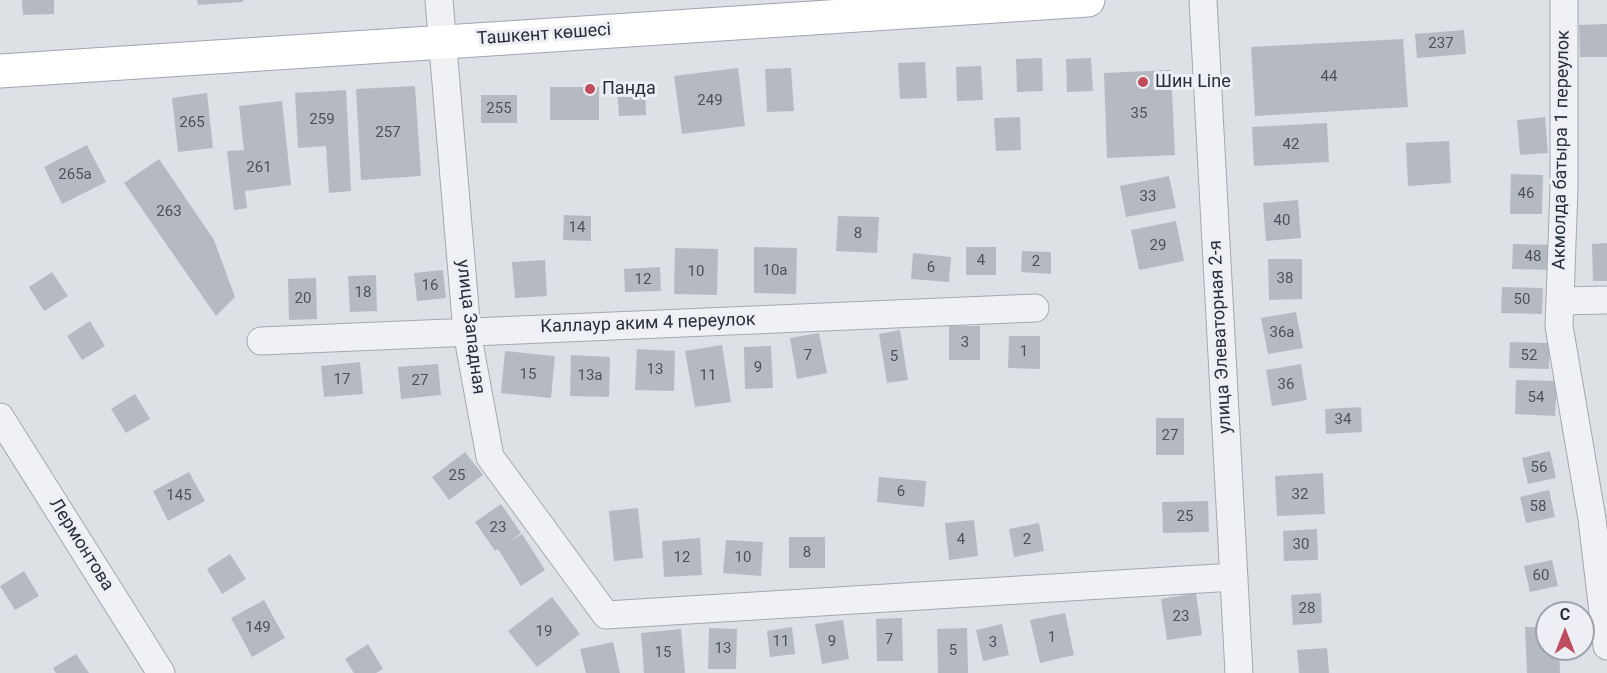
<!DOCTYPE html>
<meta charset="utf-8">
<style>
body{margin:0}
#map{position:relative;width:1607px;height:673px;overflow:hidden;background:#dde1e6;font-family:Roboto,sans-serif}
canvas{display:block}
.north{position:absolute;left:1535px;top:601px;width:60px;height:60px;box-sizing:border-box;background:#edeff4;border:2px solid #9ea2aa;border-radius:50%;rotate:0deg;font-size:16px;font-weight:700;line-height:24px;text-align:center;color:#282f3b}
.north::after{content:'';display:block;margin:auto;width:21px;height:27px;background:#c04d5e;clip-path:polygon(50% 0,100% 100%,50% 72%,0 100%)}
</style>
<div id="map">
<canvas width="1607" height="673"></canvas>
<div class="north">С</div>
</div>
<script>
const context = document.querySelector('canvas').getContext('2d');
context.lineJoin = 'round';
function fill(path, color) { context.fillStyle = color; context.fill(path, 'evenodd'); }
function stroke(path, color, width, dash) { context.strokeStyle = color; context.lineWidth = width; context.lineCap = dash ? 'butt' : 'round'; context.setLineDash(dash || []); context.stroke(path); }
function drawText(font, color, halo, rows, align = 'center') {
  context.font = font + ' Roboto,sans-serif'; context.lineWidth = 6; context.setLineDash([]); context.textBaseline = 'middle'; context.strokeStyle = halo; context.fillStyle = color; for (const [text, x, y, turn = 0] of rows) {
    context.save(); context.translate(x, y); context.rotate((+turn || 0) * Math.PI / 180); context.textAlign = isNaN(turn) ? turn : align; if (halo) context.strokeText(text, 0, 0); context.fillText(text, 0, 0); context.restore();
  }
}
fill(new Path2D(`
 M22 0H54V14L23 15Z
 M197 0H243V2L198 5Z
 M1607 24V57H1580L1579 25Z
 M1464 30 1466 54 1417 58 1415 34Z
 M1403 39 1408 107 1255 116 1251 47Z
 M1042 58 1043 91 1017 92 1016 59Z
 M1091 58 1093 91 1067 92 1066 59Z
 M925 62 927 98 900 99 898 63Z
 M981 66 983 100 957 101 956 67Z
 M738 68 745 126 682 134 674 76Z
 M791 68 794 111 767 112 765 69Z
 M1171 70 1175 155 1107 158 1104 73Z
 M415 86 421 176 361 180 356 89Z
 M645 86 646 115 619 116 617 87Z
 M550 87H599V120H550Z
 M346 90 351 191 329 193 326 146 298 148 295 93Z
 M207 93 213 148 178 152 172 98Z
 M481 95H517V123H481Z
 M282 101 291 185 245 191 247 208 234 210 227 151 244 150 239 106Z
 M1020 117 1021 150 996 151 994 118Z
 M1545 117 1548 153 1520 155 1517 120Z
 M1327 123 1329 162 1254 166 1252 127Z
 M1449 141 1451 183 1408 186 1406 143Z
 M87 145 106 182 62 204 44 167Z
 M159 159 214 240 235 297 216 316 124 183Z
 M1511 174 1543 175 1542 214H1510Z
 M1169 176 1176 208 1126 217 1120 186Z
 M1298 200 1301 238 1266 241 1263 203Z
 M564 215 591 216V241L563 240Z
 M838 216 879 217 877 253 836 251Z
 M1176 221 1184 261 1139 270 1131 230Z
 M1607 243V281H1593L1592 244Z
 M1513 244 1553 245V270L1512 269Z
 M754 247 797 248 796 294 754 293Z
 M966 247H996V275H966Z
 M675 248 718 249 717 295 674 294Z
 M1022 251 1051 252V274L1021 272Z
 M913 253 951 257 949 282 911 279Z
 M1268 259H1302V299L1269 300Z
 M545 260 547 296 515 298 512 262Z
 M660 267 661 291 625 292 624 269Z
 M443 270 446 298 417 301 414 273Z
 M52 272 68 296 44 311 29 287Z
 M376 275 377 311 350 312 348 276Z
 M316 278 317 319 289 320 288 279Z
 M1502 287 1543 288 1542 314 1501 313Z
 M1296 312 1303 348 1268 354 1261 318Z
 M90 321 105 346 82 360 67 336Z
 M949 326H980V360H949Z
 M900 330 908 380 887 383 879 334Z
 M819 333 827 373 797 379 790 338Z
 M1009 336H1040V369L1008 368Z
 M1510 342 1550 343 1549 369 1509 368Z
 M722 345 731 402 695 407 685 351Z
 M771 346 773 388 745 389 744 347Z
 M637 349 675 351 674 391 635 390Z
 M505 351 555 356 551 398 501 393Z
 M571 355 610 357 609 397 570 396Z
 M360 362 363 394 324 397 321 366Z
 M438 364 441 395 401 399 398 367Z
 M1301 364 1307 400 1272 406 1266 370Z
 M1516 380 1557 381 1555 416 1515 414Z
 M135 394 150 419 126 433 111 409Z
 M1361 407 1362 432 1326 434 1325 409Z
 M1156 418H1184V455H1156Z
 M1550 451 1556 478 1528 484 1522 458Z
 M465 452 483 475 449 500 432 477Z
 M189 472 205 501 168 521 153 491Z
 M1323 473 1325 514 1277 516 1275 476Z
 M879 477 926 481 924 507 877 502Z
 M1549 490 1555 517 1526 523 1520 497Z
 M1208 501 1209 532 1163 533 1162 502Z
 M501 504 521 533 511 541 522 534 545 570 521 586 498 549 495 551 475 522Z
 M638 508 643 558 614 561 609 511Z
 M974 520 978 556 949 560 945 523Z
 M1039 523 1044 551 1014 557 1009 529Z
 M1317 529 1318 560 1284 561 1283 531Z
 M789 537H825V568H789Z
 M700 538 702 575 664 577 662 541Z
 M726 540 763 542 761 576 723 573Z
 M230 554 246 579 222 594 207 569Z
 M1552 560 1558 586 1530 592 1524 566Z
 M24 571 39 596 15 610 0 586Z
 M1196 593 1202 635 1167 640 1161 599Z
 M1321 593 1322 623 1293 625 1291 595Z
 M552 597 580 634 537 667 508 631Z
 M264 600 285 638 252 657 231 618Z
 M1065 613 1074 655 1040 663 1030 620Z
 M902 618 903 661H877L876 619Z
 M843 620 849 659 822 664 815 624Z
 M1002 624 1009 655 983 661 976 630Z
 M792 627 795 654 770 657 767 631Z
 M1525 627H1547V649H1559L1560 673H1527Z
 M709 628 737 629 736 669H708Z
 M967 628 968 673H938L937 629Z
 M681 629 685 673H644L641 633Z
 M613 642 620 673H586L580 649Z
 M368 644 383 669 376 673H354L345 659Z
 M1327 648 1329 673H1299L1297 650Z
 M76 654 89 673H56L53 668Z`), '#b5bac2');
const minor = new Path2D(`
 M439 0 467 332 490 457 606 615 1234 577
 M1203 0 1239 673
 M1564 0V188L1559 326 1592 519 1607 646
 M1560 301 1607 300
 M261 341 1035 308
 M0 417 161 673`);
const major = new Path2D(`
 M0 71 1088 0`);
stroke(minor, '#a3a8af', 29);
stroke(major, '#9ea5b0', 35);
stroke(minor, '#f0f1f4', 27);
stroke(major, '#fff', 33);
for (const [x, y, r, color] of [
 [1143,82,6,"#c04d5e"],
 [590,89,6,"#c04d5e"]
]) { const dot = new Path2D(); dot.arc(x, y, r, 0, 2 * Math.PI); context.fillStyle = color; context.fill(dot); stroke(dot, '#edeff4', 2); }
drawText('15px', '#4b525d', null, [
 ["237",1441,44],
 ["44",1329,77],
 ["249",710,101],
 ["255",499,109],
 ["35",1139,114],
 ["259",322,120],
 ["265",192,123],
 ["257",388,133],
 ["42",1291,145],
 ["261",259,168],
 ["265а",75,175],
 ["46",1526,194],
 ["33",1148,197],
 ["263",169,212],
 ["40",1282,221],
 ["14",577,228],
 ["8",858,234],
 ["29",1158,246],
 ["48",1533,257],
 ["4",981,261],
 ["2",1036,262],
 ["6",931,268],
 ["10а",775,271],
 ["10",696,272],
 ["38",1285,279],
 ["12",643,280],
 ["16",430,286],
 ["18",363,293],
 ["20",303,299],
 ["50",1522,300],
 ["36а",1282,333],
 ["3",965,343],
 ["1",1024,352],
 ["7",808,356],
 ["52",1529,356],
 ["5",894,357],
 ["9",758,368],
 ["13",655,370],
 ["15",528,375],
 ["13а",590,376],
 ["11",708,376],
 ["17",342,380],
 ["27",420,381],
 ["36",1286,385],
 ["54",1536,398],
 ["34",1343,420],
 ["27",1170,436],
 ["56",1539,468],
 ["25",457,476],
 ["6",901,492],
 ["32",1300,495],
 ["145",179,496],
 ["58",1538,507],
 ["25",1185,517],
 ["23",498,528],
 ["4",961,540],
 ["2",1027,540],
 ["30",1301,545],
 ["8",807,553],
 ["12",682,558],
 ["10",743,558],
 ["60",1541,576],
 ["28",1307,609],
 ["23",1181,617],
 ["149",258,628],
 ["19",544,632],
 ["1",1052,638],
 ["7",889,640],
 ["11",781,642],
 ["9",832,642],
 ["3",993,643],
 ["13",723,649],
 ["5",953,651],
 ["15",663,653]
]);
drawText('18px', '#282f3b', '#edeff4', [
 ["Ташкент көшесі",544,35,-4],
 ["Акмолда батыра 1 переулок",1562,150,-89],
 ["Каллаур аким 4 переулок",648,324,-2],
 ["улица Западная",470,327,83],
 ["улица Элеваторная 2-я",1221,337,-93],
 ["Лермонтова",81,545,58]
]);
drawText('18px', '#282f3b', '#edeff4', [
 ["Шин Line",1155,82],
 ["Панда",602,89]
], 'left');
</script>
